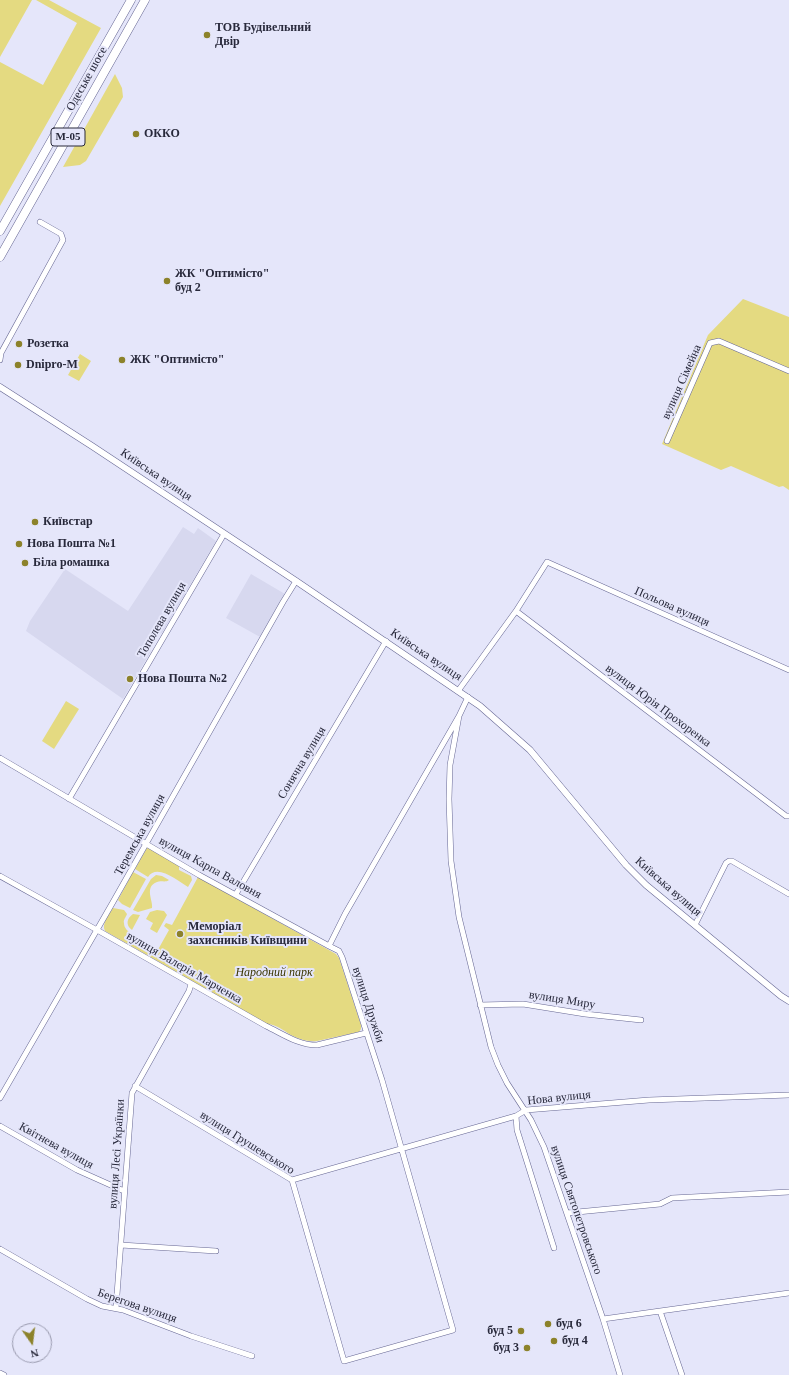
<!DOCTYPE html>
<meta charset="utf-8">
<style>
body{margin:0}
#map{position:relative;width:789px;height:1375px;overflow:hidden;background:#e5e6fa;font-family:"Times New Roman",serif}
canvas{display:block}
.north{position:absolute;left:12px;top:1323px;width:40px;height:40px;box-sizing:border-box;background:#e5e6fa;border:1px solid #999aae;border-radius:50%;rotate:166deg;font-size:11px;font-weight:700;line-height:16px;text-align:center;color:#28293b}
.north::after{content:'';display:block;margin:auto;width:14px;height:18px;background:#8c822a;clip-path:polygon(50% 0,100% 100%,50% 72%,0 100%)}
</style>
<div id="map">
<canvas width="789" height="1375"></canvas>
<div class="north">N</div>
</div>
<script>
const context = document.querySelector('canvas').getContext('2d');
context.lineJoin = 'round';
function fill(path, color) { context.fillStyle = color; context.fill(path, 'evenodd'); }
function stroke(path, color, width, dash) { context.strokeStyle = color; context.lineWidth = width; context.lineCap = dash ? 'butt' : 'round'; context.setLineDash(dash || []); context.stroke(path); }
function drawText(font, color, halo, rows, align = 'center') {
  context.font = font + ' "Times New Roman",serif'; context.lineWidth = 4; context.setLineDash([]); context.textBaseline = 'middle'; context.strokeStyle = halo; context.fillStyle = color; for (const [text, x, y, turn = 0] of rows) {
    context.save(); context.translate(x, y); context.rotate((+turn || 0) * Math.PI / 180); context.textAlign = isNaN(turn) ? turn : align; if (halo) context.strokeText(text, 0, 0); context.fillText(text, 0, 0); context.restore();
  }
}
fill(new Path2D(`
 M183 527 194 534 198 528 216 541 162 633 153 635 148 641 151 651 123 699 26 631 30 621 65 569 128 611Z
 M251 574 285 594 260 637 226 618Z`), '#d7d8ef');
fill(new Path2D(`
 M0 0H32L0 57Z
 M36 0H49L101 28 0 206V62L43 85 77 23Z
 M115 74 122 88 123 97 86 161 80 165 63 167Z
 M743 299 789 317V490L783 486 779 487 731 466 721 470 662 444 708 335Z
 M80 354 91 361 79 381 68 375Z
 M66 701 79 709 54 749 42 741Z
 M147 848H149L179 865V870L191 876 192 880 188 887C178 881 157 863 148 877L135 869Z
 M133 872 146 879 130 908 122 904 118 900Z
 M156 875 162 876 169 880C165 883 161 880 157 882 144 887 153 900 152 908L138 912 133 910 151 879Z
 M198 877 336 954 339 958 342 967 361 1025V1029L359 1032 317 1041C308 1042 299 1039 291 1035 284 1031 276 1024 267 1024L105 931C101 924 109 915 113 908L124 910 127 914C126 917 123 920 124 923 124 933 138 935 142 941L139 947 155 955 169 930 164 926 166 923 172 925Z
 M157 910 164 911 167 915 157 933 150 929 153 923 146 919 150 912Z
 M133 914 140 915 132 930C125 925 127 918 133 914Z`), '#e4da81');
const minor = new Path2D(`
 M0 360 1 353 63 240 61 234 40 222
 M667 441 710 343 719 341 789 371
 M516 611 786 816H789
 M458 691 516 611 547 562 789 670
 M468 697 459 716 450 765 449 799 451 861 459 917 491 1047 498 1065 507 1083 531 1120 544 1147 603 1319 620 1375
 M0 758 199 875 329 946
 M69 799 224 534
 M0 876 97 930 266 1026C283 1034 298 1045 317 1045L366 1033
 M236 894 386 641
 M695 925 726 863 729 861H732L789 894
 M480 1005 523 1004 585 1014 641 1020
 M135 1086 292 1180 344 1361 453 1330 382 1080 342 957 339 951 329 946 345 914 459 716
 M0 1098 113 902 283 602 296 581
 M516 1116 517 1130 554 1248
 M0 1126 77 1170 124 1191
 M292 1180 516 1116 526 1110 649 1100 789 1095
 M567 1213 660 1204 672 1198 789 1192
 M121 1245 216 1251
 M0 1249 87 1299 102 1306 123 1310 191 1336 252 1356
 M116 1308 132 1093 189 991 191 984
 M660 1311 682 1375
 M603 1319 789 1293
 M0 1373 4 1375`);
const tertiary = new Path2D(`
 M0 387 92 446 296 581 480 706 530 750 626 865 646 885 781 996 789 1001`);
const trunk = new Path2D(`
 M0 231 131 0
 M0 257 145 0`);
stroke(minor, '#666793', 6);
stroke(tertiary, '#666793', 7);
stroke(trunk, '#666793', 9);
stroke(minor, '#fff', 5);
stroke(tertiary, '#fff', 6);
stroke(trunk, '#fff', 8);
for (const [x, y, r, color] of [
 [207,35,4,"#8c822a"],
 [136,134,4,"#8c822a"],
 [167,281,4,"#8c822a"],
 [19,344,4,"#8c822a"],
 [122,360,4,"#8c822a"],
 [18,365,4,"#8c822a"],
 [35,522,4,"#8c822a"],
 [19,544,4,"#8c822a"],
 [25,563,4,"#8c822a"],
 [130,679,4,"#8c822a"],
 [180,934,4,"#8c822a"],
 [548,1324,4,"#8c822a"],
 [521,1331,4,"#8c822a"],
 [554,1341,4,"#8c822a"],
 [527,1348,4,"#8c822a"]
]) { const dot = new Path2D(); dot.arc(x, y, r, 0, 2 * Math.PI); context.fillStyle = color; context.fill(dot); stroke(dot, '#e5e6fa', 1.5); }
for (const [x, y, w] of [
 [68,137,34]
]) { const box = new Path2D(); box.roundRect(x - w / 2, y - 9, w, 18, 3); context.fillStyle = '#e5e6fa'; context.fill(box); stroke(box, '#28293b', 1); }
drawText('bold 11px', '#28293b', null, [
 ["М-05",68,137]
]);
drawText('bold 12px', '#28293b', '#e5e6fa', [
 ["ТОВ Будівельний",215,28],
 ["Двір",215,42],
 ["ОККО",144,134],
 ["ЖК \"Оптимісто\"",175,274],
 ["буд 2",175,288],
 ["Розетка",27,344],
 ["ЖК \"Оптимісто\"",130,360],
 ["Dnipro-M",26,365],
 ["Київстар",43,522],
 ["Нова Пошта №1",27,544],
 ["Біла ромашка",33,563],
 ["Нова Пошта №2",138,679],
 ["Меморіал",188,927],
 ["захисників Київщини",188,941],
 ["буд 6",556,1324],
 ["буд 5",513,1331,"right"],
 ["буд 4",562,1341],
 ["буд 3",519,1348,"right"]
], 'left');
drawText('12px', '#28293b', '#e5e6fa', [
 ["Одеське шосе",87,79,-61],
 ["вулиця Сімейна",682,382,-66],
 ["Київська вулиця",156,475,34],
 ["Польова вулиця",672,607,24],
 ["Тополева вулиця",162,620,-60],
 ["Київська вулиця",426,655,34],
 ["вулиця Юрія Прохоренка",658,706,37],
 ["Сонячна вулиця",302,763,-59],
 ["Теремська вулиця",140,835,-61],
 ["вулиця Карпа Валовня",210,868,29],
 ["Київська вулиця",668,887,41],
 ["вулиця Валерія Марченка",184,968,30],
 ["вулиця Миру",562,1000,9],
 ["вулиця Дружби",368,1005,72],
 ["Нова вулиця",559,1098,-6],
 ["вулиця Грушевського",247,1143,32],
 ["Квітнева вулиця",56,1146,29],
 ["вулиця Лесі Українки",117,1154,-86],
 ["вулиця Святопетровського",576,1210,71],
 ["Берегова вулиця",137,1306,19]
]);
drawText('italic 12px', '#3b3600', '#e5e6fa', [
 ["Народний парк",274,973]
]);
</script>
